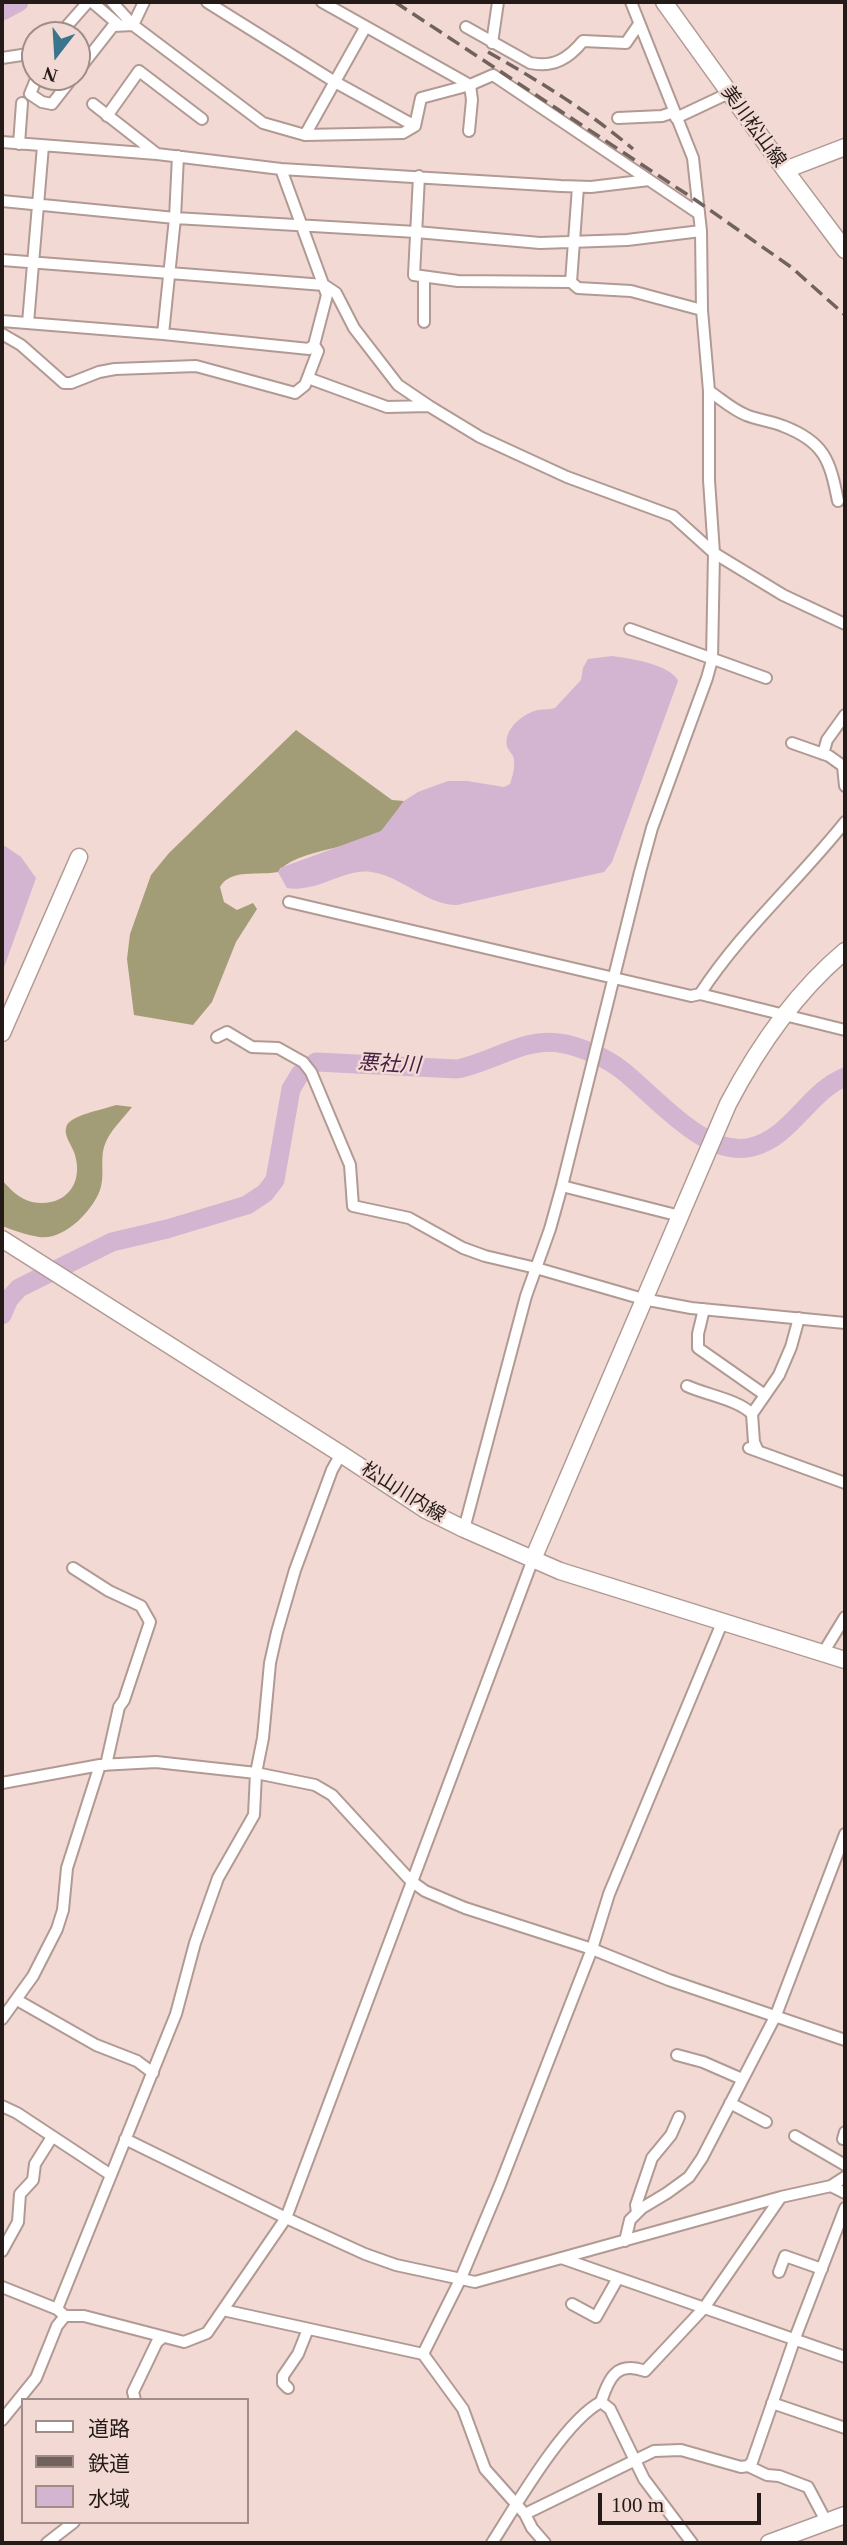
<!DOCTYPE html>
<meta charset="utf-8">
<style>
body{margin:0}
#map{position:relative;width:847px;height:2545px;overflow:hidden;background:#f2d9d3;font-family:"Times New Roman","Noto Sans JP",serif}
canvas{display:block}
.frame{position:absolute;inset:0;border:4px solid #241b19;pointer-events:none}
.legend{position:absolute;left:21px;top:2398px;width:228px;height:126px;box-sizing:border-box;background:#f2d9d3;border:2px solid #a08d89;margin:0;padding:9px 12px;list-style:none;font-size:21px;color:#241b19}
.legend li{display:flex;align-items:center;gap:14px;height:35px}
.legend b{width:35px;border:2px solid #a08d89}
.north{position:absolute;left:21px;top:21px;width:70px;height:70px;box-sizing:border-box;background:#f2d9d3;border:2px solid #a08d89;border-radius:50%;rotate:197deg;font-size:19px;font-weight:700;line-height:28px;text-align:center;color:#241b19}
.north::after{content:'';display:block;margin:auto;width:24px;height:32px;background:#3a748d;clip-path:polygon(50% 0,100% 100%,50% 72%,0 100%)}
.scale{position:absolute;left:598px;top:2493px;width:163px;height:32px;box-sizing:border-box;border:4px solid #241b19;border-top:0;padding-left:9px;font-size:21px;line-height:24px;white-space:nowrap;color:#241b19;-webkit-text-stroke:5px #f2d9d3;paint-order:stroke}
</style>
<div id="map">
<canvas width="847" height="2545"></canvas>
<div class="frame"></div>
<ul class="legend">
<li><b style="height:9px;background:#fff"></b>道路</li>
<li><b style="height:9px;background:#71625e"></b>鉄道</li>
<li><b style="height:19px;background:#d3b4d1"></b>水域</li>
</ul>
<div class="north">N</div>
<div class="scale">100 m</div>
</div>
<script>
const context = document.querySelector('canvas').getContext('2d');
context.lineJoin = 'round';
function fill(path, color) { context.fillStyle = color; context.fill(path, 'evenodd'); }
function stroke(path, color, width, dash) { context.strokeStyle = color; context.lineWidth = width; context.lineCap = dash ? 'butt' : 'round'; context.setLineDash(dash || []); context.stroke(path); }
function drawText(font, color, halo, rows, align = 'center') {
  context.font = font + ' "Times New Roman","Noto Sans JP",serif'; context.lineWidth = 5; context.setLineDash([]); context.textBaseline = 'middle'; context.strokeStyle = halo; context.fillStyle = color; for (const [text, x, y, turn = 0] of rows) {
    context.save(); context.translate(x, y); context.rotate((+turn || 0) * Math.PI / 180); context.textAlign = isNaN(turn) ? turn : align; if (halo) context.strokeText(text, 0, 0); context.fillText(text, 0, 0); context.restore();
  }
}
fill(new Path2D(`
 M296 730 392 800 404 801C397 810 390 825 380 832 355 849 296 849 278 872 258 876 231 868 220 887L224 902 237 910 253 903 257 909 236 942 212 1002 193 1025 134 1015 127 959 130 934 151 875 169 853Z
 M116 1105 132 1107C122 1120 109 1131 104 1147 100 1160 105 1176 100 1190 92 1212 63 1241 39 1237 26 1235 13 1230 2 1226V1180C10 1189 19 1199 32 1202 63 1208 84 1186 75 1155 73 1146 62 1135 67 1125 72 1115 105 1109 116 1105Z`), '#a29d76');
fill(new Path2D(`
 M612 656C629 658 672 665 678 681L612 862 604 872 457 905C426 905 402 876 371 872 344 868 318 893 287 888L278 872 280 868 381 831 404 801 418 792 448 781H467L504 787 510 784C513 775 516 765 513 756 512 754 507 748 507 746 503 729 524 713 538 710 544 709 549 710 555 708L581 680 583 668 588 659Z
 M2 844 21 857 36 878 2 973Z`), '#d3b4d1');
stroke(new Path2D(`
 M2 11 19 2
 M2 1315 9 1299 19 1288 112 1242 167 1229 247 1205 265 1193 275 1180 291 1089 300 1074 316 1062 457 1069C491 1063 525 1037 559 1043 580 1046 607 1058 623 1071 656 1097 706 1159 752 1147 792 1137 809 1091 845 1077`), '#d3b4d1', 19);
const street = new Path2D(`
 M92 2 119 25
 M112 2 133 25 263 123 305 135 403 133 415 126 421 98 470 85 493 75 698 213
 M207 2 335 82 415 126
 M322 2 470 85 472 100 469 131
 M466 27 530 63C554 68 569 58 583 41L626 43 639 24
 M59 35 88 2
 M492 43 498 2
 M2 58 35 53
 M77 72 113 26 133 25 144 2
 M37 77 30 94 42 102 52 104 73 77
 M93 104 157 154
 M107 116 139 71 202 119
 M618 118 662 116 674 112
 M676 118 729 93
 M305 135 365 28
 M2 142 157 154 281 169 561 186 591 187 649 180
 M19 144 22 103
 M419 176 414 275 458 281 571 282 578 187
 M2 201 175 218 416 232 540 243 627 240 701 231
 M2 260 324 285 336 293 354 328 398 385 429 406 480 437 567 477 673 516 714 553 783 595 845 624
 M424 277V322
 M571 282 578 288 631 291 702 310
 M2 321 163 334 309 349 314 345
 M28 323 43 146
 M2 334 21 345 64 383H71L99 372 115 369 196 366 295 393 305 385 318 351 314 345 327 295 281 169
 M163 334 175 218 178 156
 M308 378 387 407 429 406
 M709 391C721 399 733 410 746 415 758 420 771 421 783 426 825 442 830 461 838 501
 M630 629 766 678
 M792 743 829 756 843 766 845 786
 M823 754 827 740 845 715
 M289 902 691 996 700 994 845 1030
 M700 994C741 931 798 881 845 822
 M217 1037 227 1032 252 1047 278 1048 303 1062 311 1072 350 1165 353 1206 409 1218 463 1248 485 1256 536 1268 643 1299 691 1308 845 1323
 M562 1186 680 1216
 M704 1309 698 1334V1348L765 1395
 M687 1386C707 1395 739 1400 752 1414
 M749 1448 845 1483
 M758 1451 754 1442 752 1414 779 1375 791 1347 799 1318
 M464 1529 526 1296 550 1229 562 1186 640 872 652 828 707 678 712 660 714 553 709 480V391L702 310 701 231 693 158 631 2
 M73 1568 109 1591 141 1606 150 1622 124 1700 119 1707 106 1765
 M823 1653 845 1617
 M2 1783 100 1765 156 1762 256 1773 315 1785 332 1795 411 1881 425 1891 465 1908 592 1949 669 1980 845 2040
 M17 2000 96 2045 137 2061 153 2073
 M2 2019 33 1976 57 1929 63 1910 67 1868 100 1765
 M677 2055 703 2062 742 2079
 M730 2103 766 2122
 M2 2106 17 2113 111 2175
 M795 2136 845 2165
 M125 2139 286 2218 365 2254 396 2265 475 2282 781 2197 831 2186 845 2177
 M843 2139 845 2132
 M831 2186 845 2193
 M637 2213 636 2205 652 2158 671 2135 679 2117
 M625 2241 630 2220 642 2208 667 2193 689 2177 702 2158 776 2015 845 1834
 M2 2251 18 2222 20 2194 33 2180 35 2164 52 2137
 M561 2258 845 2357
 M779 2272 785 2256 822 2269
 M2 2287 57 2309 65 2316H84L184 2342 207 2333 286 2218 533 1559
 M572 2304 596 2317 618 2278
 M57 2309 176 2014 195 1943 218 1878 254 1815 256 1773 263 1738 270 1663 277 1632 295 1570 332 1470 341 1454
 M223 2310 423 2354 463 2409 485 2469 525 2514 532 2528 545 2543
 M423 2354 461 2278 500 2185 592 1949 609 1894 722 1623
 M288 2388 283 2383V2376L298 2354 308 2329
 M135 2400 133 2392 157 2342 162 2338
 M601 2402 610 2409 644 2479 692 2543
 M772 2403 845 2428
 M2 2420 36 2378 57 2326 65 2316
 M748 2466 767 2475 779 2476 808 2487 826 2521
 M525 2514 654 2451 681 2450 741 2467 748 2466 752 2462 795 2338 845 2208
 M47 2543 74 2522
 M492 2543C515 2507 564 2421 601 2402 609 2377 617 2361 645 2371L704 2308 781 2197`);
const secondary = new Path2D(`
 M664 2 785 170 845 250
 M785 170 845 147
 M2 1033 79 857
 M2 1239 341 1454 426 1510 464 1529 560 1571 845 1660
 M533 1559 728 1104C758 1047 796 992 845 951
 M769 2543 845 2515`);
stroke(street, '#b29a94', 14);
stroke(secondary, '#b29a94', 19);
stroke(street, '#fff', 10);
stroke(secondary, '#fff', 16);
stroke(new Path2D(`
 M395 2 697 201 791 267 845 315
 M488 52C539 81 588 111 633 149`), '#71625e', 3.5, [14, 7]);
drawText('19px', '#241b19', '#f2d9d3', [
 ["美川松山線",753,127,54],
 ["松山川内線",403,1493,32]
]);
drawText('italic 21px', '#461e45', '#f2d9d3', [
 ["悪社川",389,1065,3]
]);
</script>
